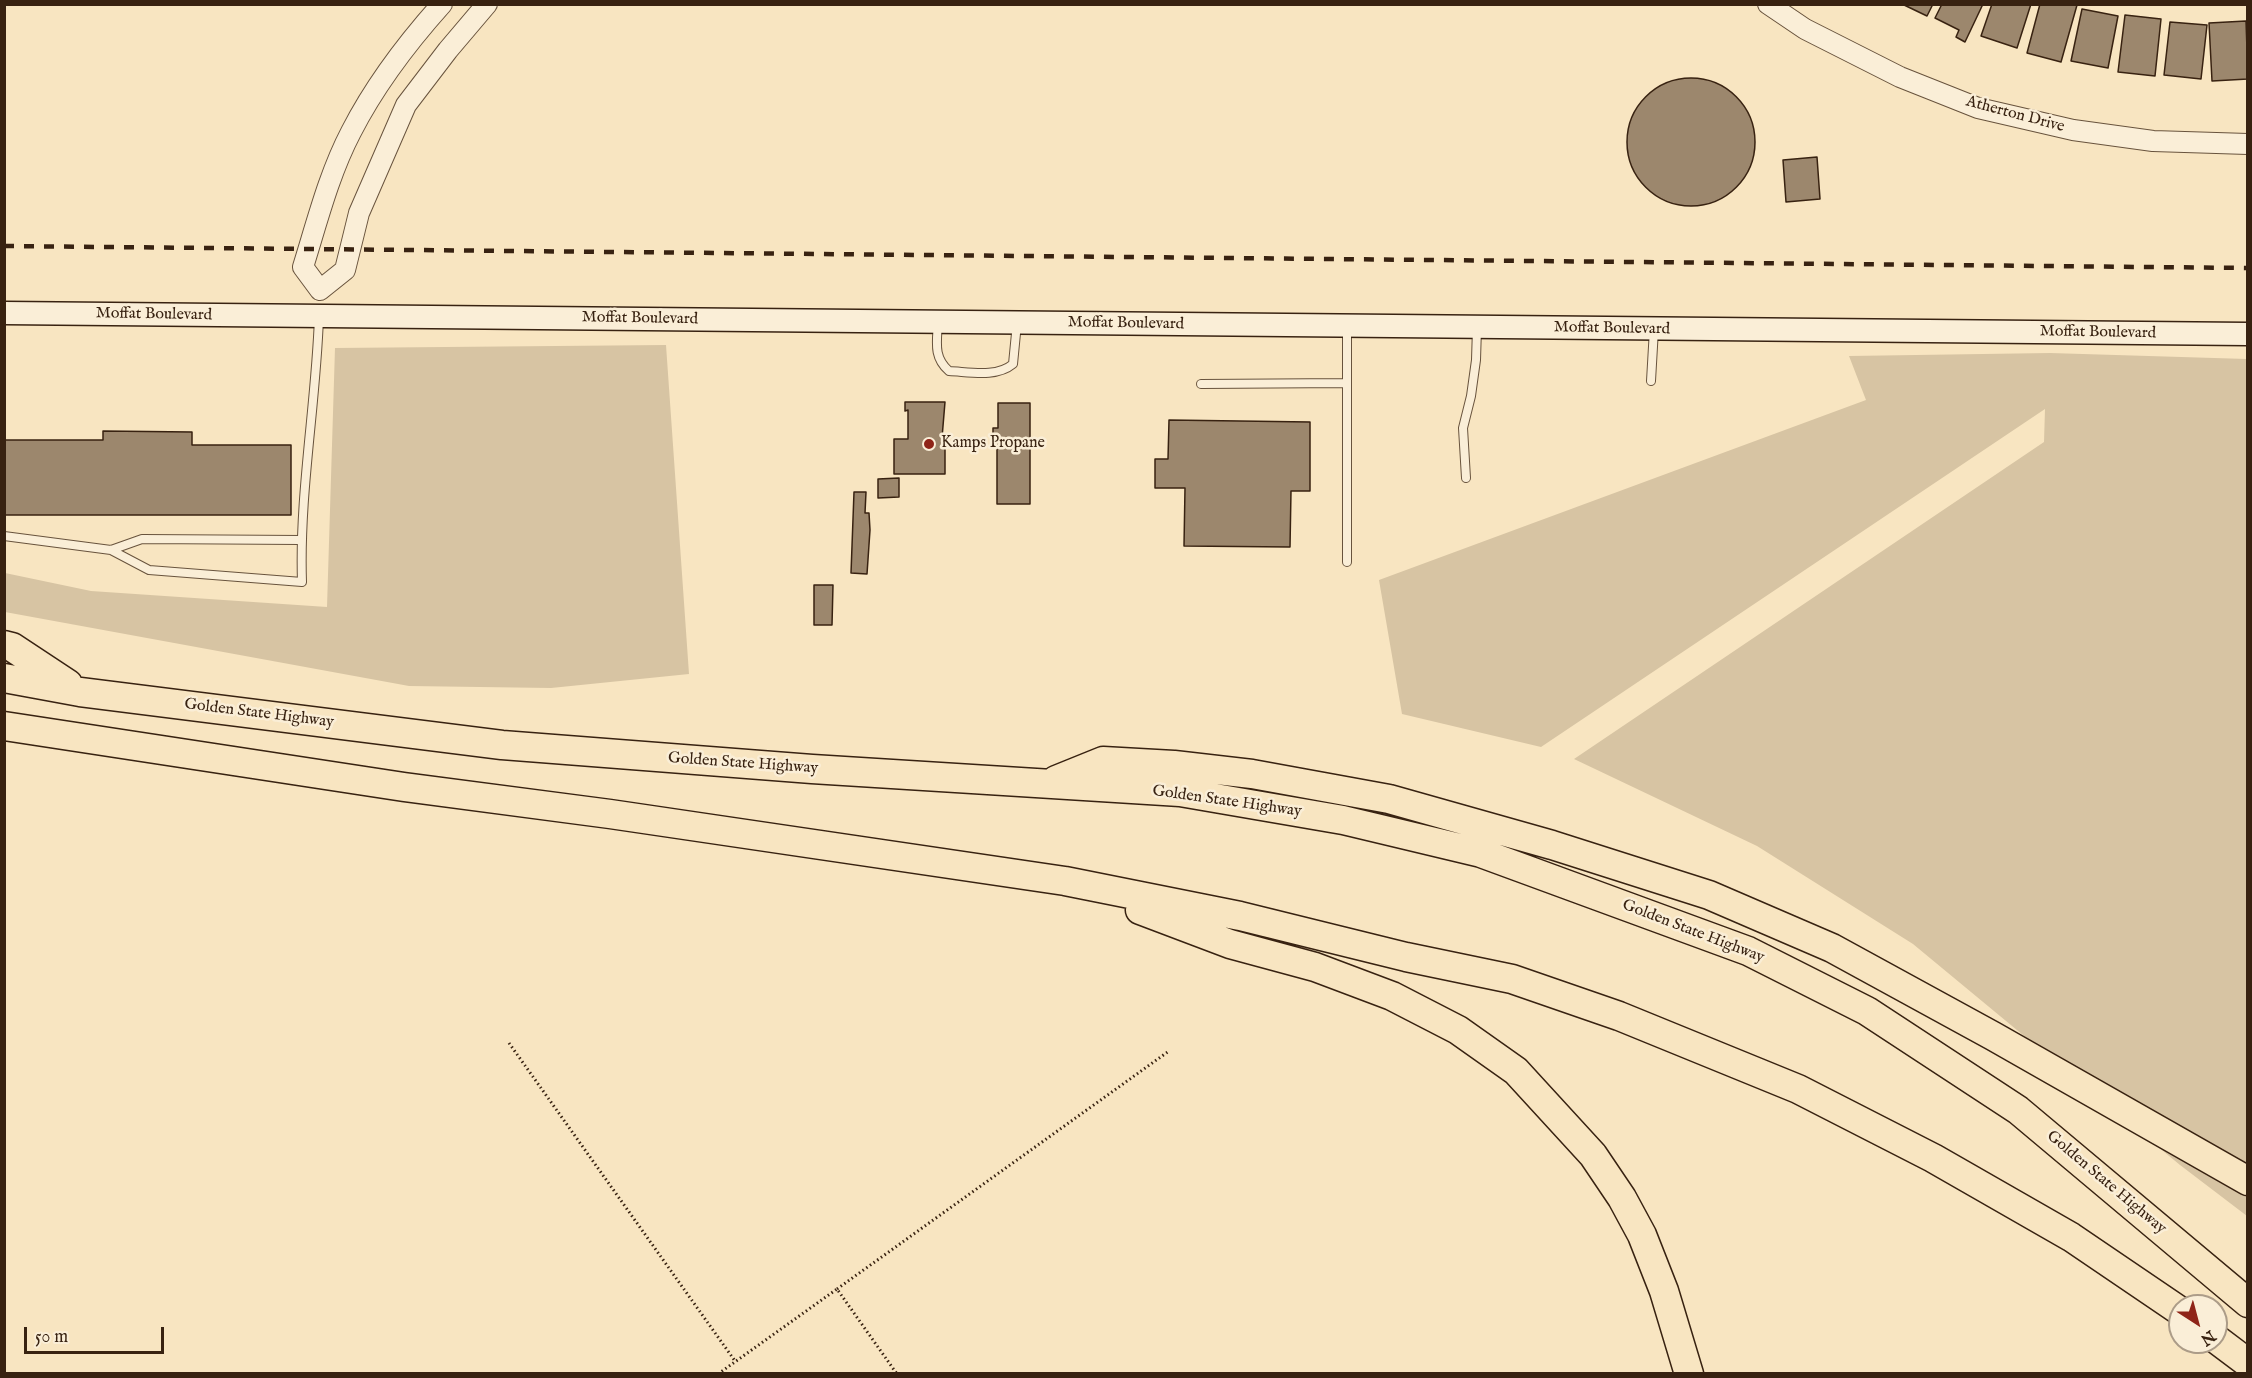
<!DOCTYPE html>
<style>
body{margin:0}
#map{position:relative;width:2252px;height:1378px;overflow:hidden;background:#f8e5c1;font-family:"IM FELL English",serif}
canvas{display:block}
.frame{position:absolute;inset:0;border:6px solid #382211;pointer-events:none}
.north{position:absolute;left:2168px;top:1294px;width:60px;height:60px;box-sizing:border-box;background:#faeed7;border:2px solid #ac9c88;border-radius:50%;rotate:144deg;font-size:16px;font-weight:700;line-height:24px;text-align:center;color:#382211}
.north::after{content:'';display:block;margin:auto;width:21px;height:27px;background:#8f2418;clip-path:polygon(50% 0,100% 100%,50% 72%,0 100%)}
.scale{position:absolute;left:24px;top:1327px;width:140px;height:27px;box-sizing:border-box;border:3px solid #382211;border-top:0;padding-left:8px;font-size:18px;line-height:21px;white-space:nowrap;color:#382211;-webkit-text-stroke:4px #faeed7;paint-order:stroke}
</style>
<div id="map">
<canvas width="2252" height="1378"></canvas>
<div class="frame"></div>
<div class="north">N</div>
<div class="scale">50 m</div>
</div>
<script>
const context = document.querySelector('canvas').getContext('2d');
context.lineJoin = 'round';
function fill(path, color) { context.fillStyle = color; context.fill(path, 'evenodd'); }
function stroke(path, color, width, dash) { context.strokeStyle = color; context.lineWidth = width; context.lineCap = dash ? 'butt' : 'round'; context.setLineDash(dash || []); context.stroke(path); }
function drawText(font, color, halo, rows, align = 'center') {
  context.font = font + ' "IM FELL English",serif'; context.lineWidth = 5; context.setLineDash([]); context.textBaseline = 'middle'; context.strokeStyle = halo; context.fillStyle = color; for (const [text, x, y, turn = 0] of rows) {
    context.save(); context.translate(x, y); context.rotate((+turn || 0) * Math.PI / 180); context.textAlign = isNaN(turn) ? turn : align; if (halo) context.strokeText(text, 0, 0); context.fillText(text, 0, 0); context.restore();
  }
}
fill(new Path2D(`
 M666 345 689 674 551 688 409 686 5 612V573L91 591 327 607 335 348Z
 M2050 353 2247 359V1216L2180 1165 1913 944 1757 846 1574 759 2044 442 2045 409 1541 747 1402 714 1379 580 1866 400 1849 356Z`), '#d7c4a3');
const building = new Path2D(`
 M1902 4H1933L1927 16Z
 M1942 4H1983L1965 42 1956 37 1959 30 1935 18Z
 M1992 4H2031L2017 48 1981 36Z
 M2040 4 2077 5 2061 62 2027 53Z
 M2082 9 2118 16 2108 68 2071 61Z
 M2125 15 2161 19 2155 76 2118 72Z
 M2246 21 2248 79 2212 81 2209 23Z
 M2170 22 2207 25 2201 79 2164 75Z
 M1627 142a64 64 0 1 1 128 0a64 64 0 1 1-128 0Z
 M1817 157 1820 199 1786 202 1783 160Z
 M905 402H945L942 438H945V474H894V439H908V410L905 411Z
 M998 403H1030V504H997V441H993V428H998Z
 M1169 420 1310 422V491H1291L1290 547 1184 546 1185 488H1155V459H1168Z
 M103 431 192 432V445H291V515H4V440H103Z
 M899 478V497L878 498V479Z
 M854 492H866L865 513H869L870 530 867 574 851 573Z
 M814 585H833L832 625H814Z`);
fill(building, '#9c876d');
stroke(building, '#382211', 1.5);
const service = new Path2D(`
 M938 322C937 342 933 357 949 371 970 372 996 378 1013 364L1017 323
 M1347 326V562
 M1651 381 1654 329
 M1201 384 1347 383
 M1466 478 1463 428 1471 396 1476 360 1477 328
 M4 536 111 550 142 539 301 540
 M111 550 149 570 302 582C299 494 316 405 319 317`);
const tertiary = new Path2D(`
 M1768 4 1805 29 1900 77 1978 108 2073 130 2153 141 2248 144
 M320 290 345 270 359 213 406 105 448 50 487 4
 M320 290 303 267C317 222 329 174 351 132 375 85 407 43 442 4`);
const secondary = new Path2D(`
 M4 313 2248 334`);
const motorway = new Path2D(`
 M4 645 12 647 68 684
 M4 678 80 692 502 745 812 769 1180 792 1343 820 1481 853 1748 951 1867 1011 2018 1110 2248 1303
 M4 726 404 787 610 814 1065 881 1240 916 1406 957 1512 979 1619 1016 1798 1089 1933 1158 2071 1237 2180 1311
 M1056 780 1103 761 1174 765 1252 774 1389 799 1552 845 1709 895 1832 948 1993 1036 2248 1181
 M1140 910 1230 944 1315 967 1392 996 1458 1030 1516 1071 1593 1155 1622 1198 1642 1235 1664 1291 1689 1374
 M2216 1339 2248 1363`);
stroke(service, '#68533d', 10);
stroke(tertiary, '#68533d', 22);
stroke(secondary, '#382211', 25);
stroke(motorway, '#382211', 31);
stroke(new Path2D(`
 M509 1043 735 1361
 M837 1289 1169 1051
 M718 1374 837 1289 897 1374`), '#382211', 3, [1.5, 3]);
stroke(service, '#faeed7', 8);
stroke(tertiary, '#faeed7', 20);
stroke(secondary, '#faeed7', 22);
stroke(motorway, '#f8e5c1', 28);
stroke(new Path2D(`
 M4 246 2248 268`), '#382211', 4.5, [10, 10]);
for (const [x, y, r, color] of [
 [929,444,6,"#8f2418"]
]) { const dot = new Path2D(); dot.arc(x, y, r, 0, 2 * Math.PI); context.fillStyle = color; context.fill(dot); stroke(dot, '#faeed7', 2); }
drawText('16px', '#382211', '#faeed7', [
 ["Atherton Drive",2015,115,15],
 ["Moffat Boulevard",154,315,1],
 ["Moffat Boulevard",640,319,1],
 ["Moffat Boulevard",1126,324,1],
 ["Moffat Boulevard",1612,329,1],
 ["Moffat Boulevard",2098,333,1],
 ["Golden State Highway",259,714,7],
 ["Golden State Highway",743,764,4],
 ["Golden State Highway",1227,802,8],
 ["Golden State Highway",1693,932,21],
 ["Golden State Highway",2106,1183,40]
]);
drawText('16px', '#382211', '#faeed7', [
 ["Kamps Propane",941,444]
], 'left');
</script>
